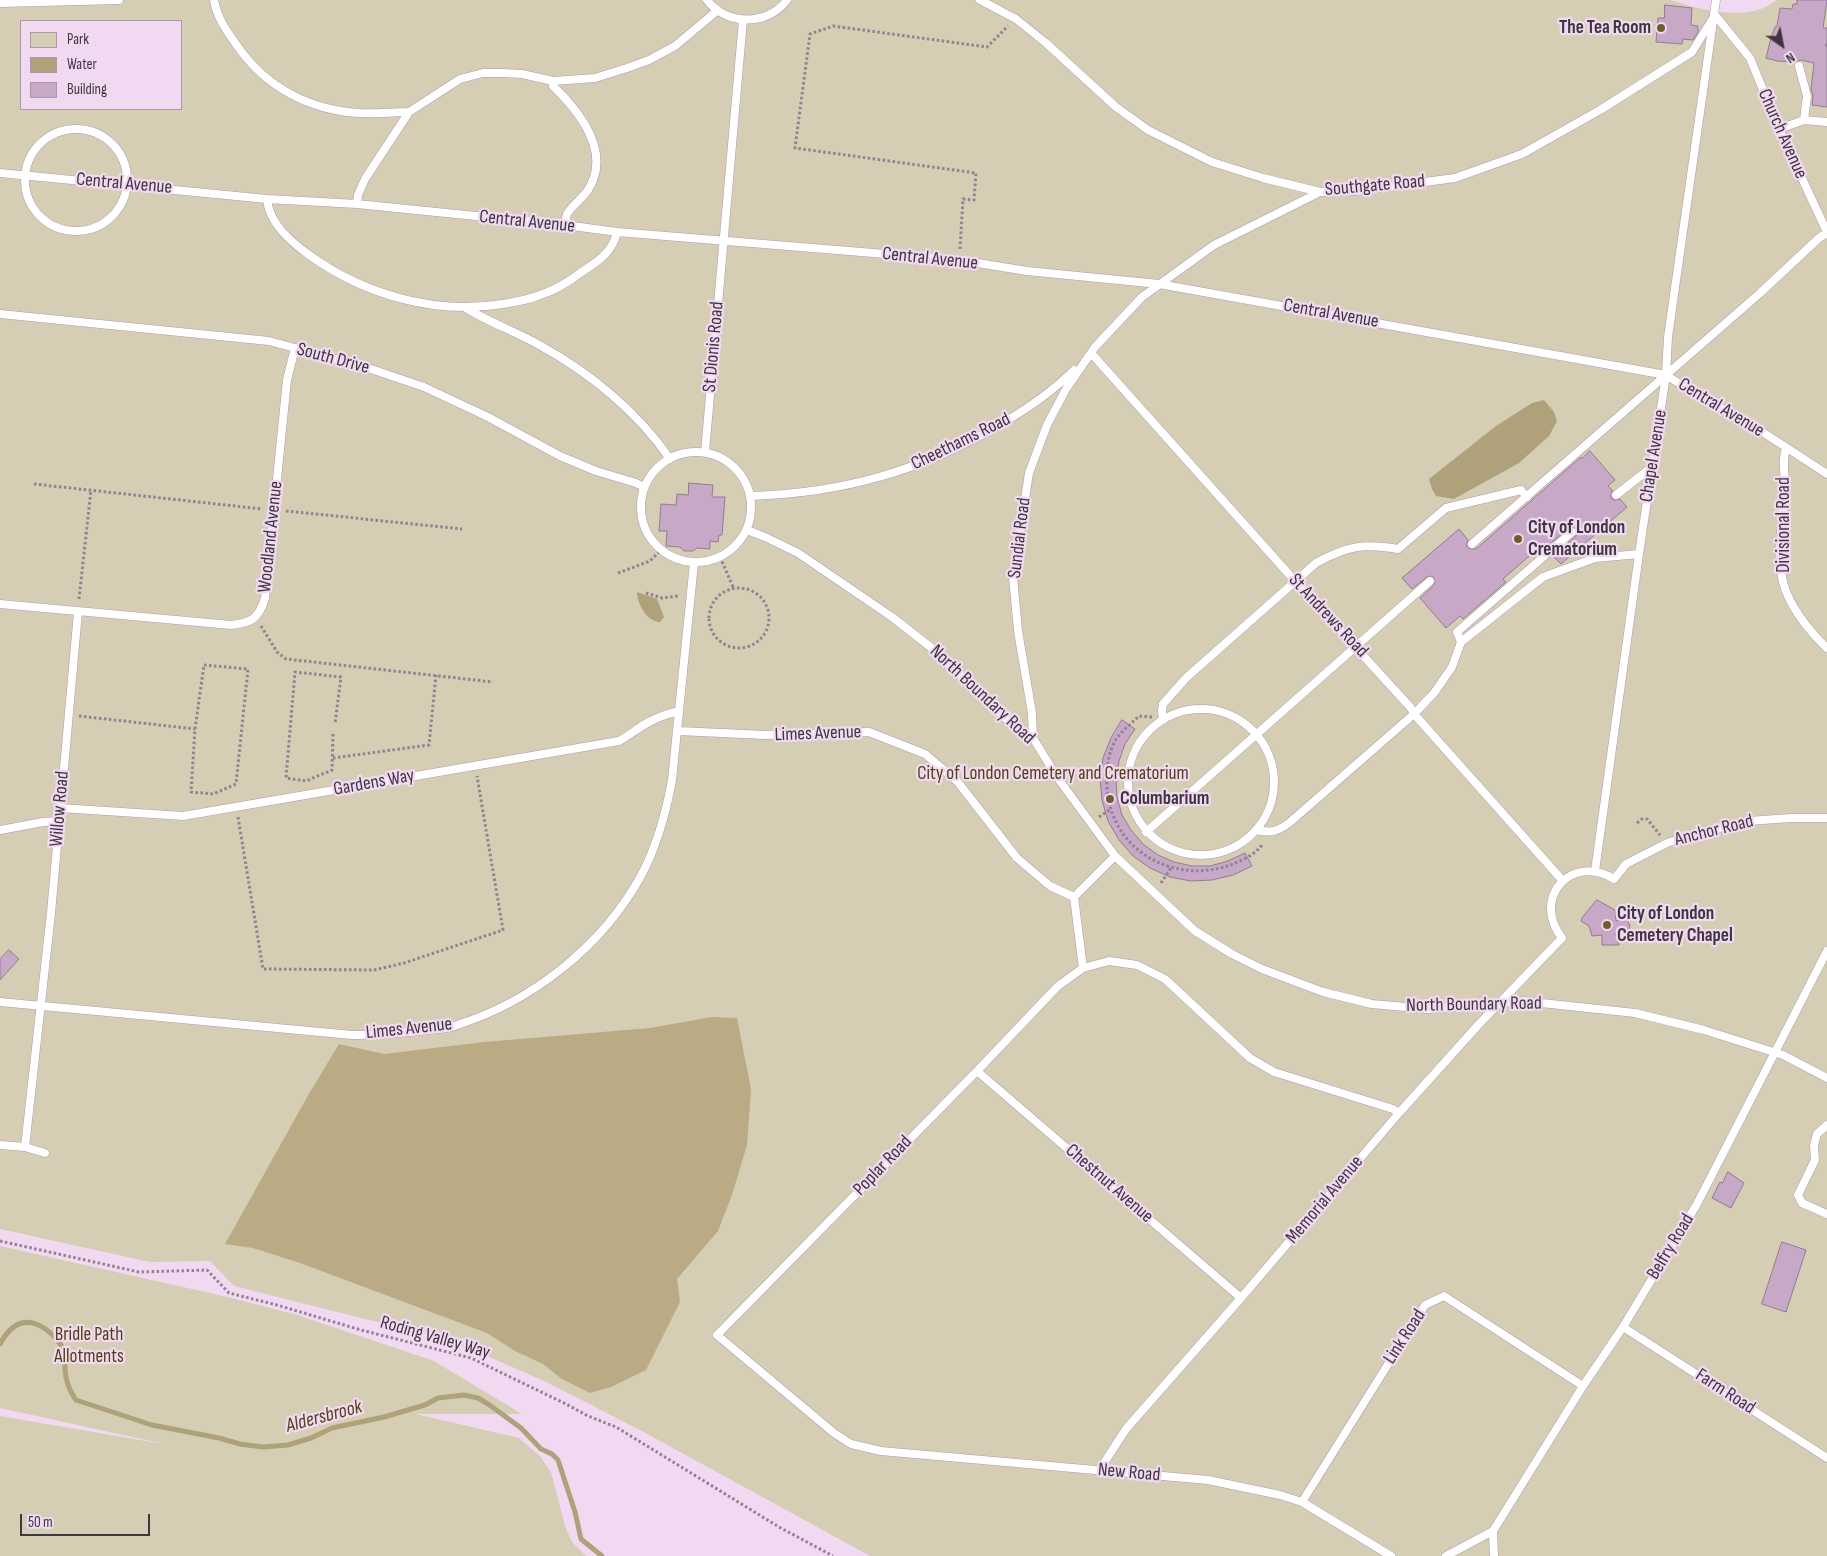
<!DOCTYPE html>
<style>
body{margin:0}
#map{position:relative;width:1827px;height:1556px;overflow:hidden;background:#f2d9f2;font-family:"Sofia Sans Condensed",sans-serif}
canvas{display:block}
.legend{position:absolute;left:20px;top:20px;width:162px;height:90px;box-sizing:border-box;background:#f2d9f2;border:1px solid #ab98ab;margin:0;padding:6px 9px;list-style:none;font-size:15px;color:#403640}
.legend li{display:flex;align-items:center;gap:10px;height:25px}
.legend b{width:25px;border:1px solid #ab98ab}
.north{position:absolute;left:1757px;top:20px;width:50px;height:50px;-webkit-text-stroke:4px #f2d9f2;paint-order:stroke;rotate:147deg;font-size:14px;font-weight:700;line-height:20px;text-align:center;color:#403640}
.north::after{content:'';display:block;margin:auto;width:18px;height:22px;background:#403640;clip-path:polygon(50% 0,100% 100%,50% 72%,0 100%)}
.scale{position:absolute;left:20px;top:1514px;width:130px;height:22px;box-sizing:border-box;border:2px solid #403640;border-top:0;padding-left:6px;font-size:15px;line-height:18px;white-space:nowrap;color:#403640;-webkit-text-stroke:4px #f2d9f2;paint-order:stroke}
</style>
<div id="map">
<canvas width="1827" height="1556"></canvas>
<ul class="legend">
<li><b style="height:14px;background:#d6cdb5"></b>Park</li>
<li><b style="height:14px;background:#afa17a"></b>Water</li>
<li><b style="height:14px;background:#c7a8c7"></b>Building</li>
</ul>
<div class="north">N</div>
<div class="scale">50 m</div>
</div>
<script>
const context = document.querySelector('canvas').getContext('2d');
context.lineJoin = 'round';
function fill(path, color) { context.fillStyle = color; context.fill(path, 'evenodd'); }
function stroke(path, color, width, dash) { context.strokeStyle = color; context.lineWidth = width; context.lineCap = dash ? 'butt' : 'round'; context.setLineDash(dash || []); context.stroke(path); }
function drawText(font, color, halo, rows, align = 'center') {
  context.font = font + ' "Sofia Sans Condensed",sans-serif'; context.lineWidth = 4.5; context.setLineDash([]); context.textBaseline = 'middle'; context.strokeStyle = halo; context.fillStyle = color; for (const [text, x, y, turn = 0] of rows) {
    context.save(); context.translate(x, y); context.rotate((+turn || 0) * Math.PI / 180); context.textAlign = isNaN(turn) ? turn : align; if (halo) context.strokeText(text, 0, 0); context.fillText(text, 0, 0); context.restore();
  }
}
fill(new Path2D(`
 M0 0H1671C1700 10 1751 23 1776 0H1827V1556H870L640 1430 544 1381 453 1341 234 1286 210 1261 150 1262 0 1229ZM21 21H181V109H21Z
 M0 1246 219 1295 294 1314 434 1361 522 1414H416L519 1438 540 1456 551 1472 565 1526 572 1542 586 1556H0V1416L169 1445 0 1408Z`), '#d6cdb5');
fill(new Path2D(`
 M712 1017 737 1018 751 1089 747 1145 732 1195 718 1231 677 1279 680 1302 646 1370 611 1387 590 1393 562 1379 543 1364 515 1351 487 1333 300 1263 253 1248 225 1244 310 1092 339 1044 384 1054 484 1042 650 1028Z`), '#baab85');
fill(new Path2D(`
 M1544 400 1554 412 1557 421 1549 436 1519 463 1454 499 1436 496 1432 489 1429 479 1496 426 1532 403Z
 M637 592 657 599 664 617 660 622C646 621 638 605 637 592Z`), '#afa17a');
stroke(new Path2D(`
 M0 1344C20 1307 47 1323 65 1351 64 1370 65 1385 76 1400L152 1425 219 1438 240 1444 263 1447 288 1445 311 1438 332 1428 384 1417 425 1405 438 1398 464 1395 478 1398 488 1404 521 1428 541 1449 552 1454 558 1460 575 1512 581 1539 602 1556`), '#afa17a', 5);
const building = new Path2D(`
 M1797 0H1827L1823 28H1827V107L1812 105 1813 96 1811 89 1814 63 1800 60 1795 62 1777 61 1766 58 1771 38 1775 27 1777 26 1780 8 1792 9 1793 4H1797Z
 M1665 5 1692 8 1691 25 1698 26V32L1693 40 1683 39 1682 44 1656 42 1658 18H1664Z
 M1590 451 1615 480 1608 486 1613 491 1611 493V498L1614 500 1620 499 1627 507 1561 564 1553 556 1576 536 1577 529 1570 527 1546 547 1543 544 1503 579 1506 582 1463 619 1460 616 1446 628 1420 598 1434 585V578L1431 576 1427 577 1412 589 1402 578 1459 529 1468 540 1467 543V547L1471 549H1476L1581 457 1582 458Z
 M689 483 713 485 712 497H725L722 535H719L718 542 710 541V549L697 548 693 551H684L680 547 666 546 667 531H659L661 504 676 505 677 494 688 495Z
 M1122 720 1135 729 1125 744 1119 761 1116 779 1117 797 1122 815 1131 830 1143 844 1158 855 1174 862 1192 866H1210L1228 861 1245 853 1252 866 1233 875 1212 880 1191 881 1170 877 1150 868 1133 856 1119 840 1108 821 1102 800 1100 779 1103 758 1111 738Z
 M1597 900 1615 910 1616 921 1626 917 1630 926 1627 935 1615 933 1619 945H1602V935L1592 936 1589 926 1581 921 1582 918Z
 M9 950 19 959 0 980V959Z
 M1728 1172 1744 1183 1731 1208 1712 1198 1720 1182 1722 1183Z
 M1782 1242 1806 1250 1786 1312 1762 1304Z`);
fill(building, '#c7a8c7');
stroke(building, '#927c92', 1);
const service = new Path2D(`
 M214 0C217 18 228 33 238 47 267 88 310 110 359 113 376 114 392 112 409 112
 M707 0C726 26 768 26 787 0
 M980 0 1016 19 1046 43 1116 107 1148 130 1212 162 1263 178 1320 192 1357 191 1455 178 1522 154 1600 110 1692 52 1715 15 1750 58 1779 129 1827 232
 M0 3 119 0
 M1799 66 1807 96 1804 120
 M553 81V86C580 112 612 152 588 190 582 199 572 205 567 214 566 217 566 222 565 225
 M1779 129 1804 120 1827 122
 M25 180a51 51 0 1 1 102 0a51 51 0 1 1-102 0Z
 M0 173 267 199 357 204 565 225 617 232 959 260 1027 271 1159 284 1666 375 1697 395 1747 422 1827 474
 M267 199C269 223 290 241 309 255 365 295 435 315 503 304 515 302 529 300 540 295 556 290 570 281 583 271 599 261 613 251 617 232
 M357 204 358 195 365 179 409 112 460 79 483 73H502L522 74 553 81 595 78 627 68 649 60 675 46 718 10
 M466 308C490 323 517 332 541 346 590 373 638 412 670 459
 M0 314 269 341 317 354 362 366 424 387 488 417 560 456 596 471 636 483 644 487
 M1091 353 1295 581 1411 708 1414 714 1563 881
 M1786 449C1781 462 1786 476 1785 490 1782 520 1777 552 1783 582 1789 606 1809 631 1827 648
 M641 507a55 55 0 1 1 110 0a55 55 0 1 1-110 0Z
 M705 452 743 20
 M1616 495 1652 467
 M751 496C843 493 921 471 1001 424 1027 409 1052 392 1074 370
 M747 530 765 537 798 553 892 617 933 649 1014 726 1033 738 1057 777 1115 856 1195 931 1232 954 1262 969 1323 992 1372 1004 1428 1009 1523 1001 1635 1013 1704 1030 1783 1055 1827 1078
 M1472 544 1759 294 1819 238 1827 233
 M0 604 231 625C252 623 259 618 265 598L287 380 295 348
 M1461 642 1543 577 1595 558 1639 554
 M1128 782a73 73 0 1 1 146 0a73 73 0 1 1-146 0Z
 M1163 720 1162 710 1163 704 1186 678 1316 563C1347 546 1363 543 1398 549L1446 508 1521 490 1527 497
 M678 731 766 735 869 732 925 754 957 781 1017 858 1050 886 1074 897
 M1033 738 1032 713 1018 631 1013 577 1029 473 1047 425 1066 389 1095 347 1142 297 1214 245 1320 192
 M60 808 183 816 619 741C627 737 634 731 642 726 653 719 666 714 679 711
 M0 830 43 822 59 821
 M1256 830C1272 833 1276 832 1289 823L1414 714 1434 693 1452 667 1461 642 1457 632 1572 532
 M1146 832 1430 581
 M1115 856 1074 897 1083 968 1058 986 977 1071 717 1335 834 1433 851 1444 881 1451 1208 1480 1280 1495 1302 1502 1391 1556
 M1595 871 1639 554 1666 375 1668 337 1716 0
 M1083 968 1109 961 1137 965 1165 979 1250 1058 1274 1072 1393 1109 1399 1113
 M0 1002 352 1035C378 1035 402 1033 428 1030 436 1029 446 1029 454 1026 532 1002 603 946 642 874 657 845 666 813 672 780L694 563
 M977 1071 1241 1298
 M1827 1125 1817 1134 1814 1145 1815 1160 1798 1195 1802 1203 1827 1214
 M0 1145 25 1147 51 913 78 612
 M25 1147 45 1153
 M1623 1327 1827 1458
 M1103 1471 1104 1463 1126 1429 1241 1298 1399 1113 1480 1023 1562 938C1531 898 1571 853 1614 879L1626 864 1667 843 1706 831 1748 821 1791 818H1827
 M1302 1502 1425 1305 1444 1296 1583 1386
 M1493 1531 1494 1556
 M1446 1556 1493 1531 1583 1386 1623 1327 1697 1204 1827 951`);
stroke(service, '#b19ab1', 9);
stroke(new Path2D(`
 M1825 45H1827
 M960 249 963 199 974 200 976 173 795 148 810 34 833 26 987 47 1008 26
 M34 484 262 509
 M286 511 462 529
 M720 557 734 589
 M618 573 650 561 661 550
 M709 618a30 30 0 1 1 60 0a30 30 0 1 1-60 0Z
 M646 593 662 598 678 596
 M79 599 91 490
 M261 626 277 652 286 659 493 682
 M204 665 248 669 236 784 213 794 191 792 195 729Z
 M79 716 195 729
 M1152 717 1139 716C1131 724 1121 731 1115 741 1107 756 1106 772 1107 789 1112 852 1176 886 1233 864 1243 860 1258 853 1263 843
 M333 734 332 770 306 781 286 778 295 672 341 677 335 724
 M333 758 429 745 436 675
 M238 817 263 969 374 970 404 963 503 930 477 776
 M1099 817 1111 809
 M1637 823 1642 819H1647L1660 835
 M1161 883 1171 868
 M0 1241 139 1272 207 1270 229 1293 277 1305 361 1330 471 1358 566 1404 588 1416 616 1427 779 1527 833 1556`), '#928192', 3, [2.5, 2.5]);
stroke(service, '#fff', 8);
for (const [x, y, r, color] of [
 [1661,28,5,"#705d2c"],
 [1518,539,5,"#705d2c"],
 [1110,799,5,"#705d2c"],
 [1607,925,5,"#705d2c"]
]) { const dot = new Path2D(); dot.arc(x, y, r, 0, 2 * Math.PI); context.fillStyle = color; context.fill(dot); stroke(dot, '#f2d9f2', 2); }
drawText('bold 19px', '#403640', '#f2d9f2', [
 ["The Tea Room",1651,28,"right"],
 ["City of London",1528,528],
 ["Crematorium",1528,550],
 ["Columbarium",1120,799],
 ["City of London",1617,914],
 ["Cemetery Chapel",1617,936]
], 'left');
drawText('19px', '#403640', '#f2d9f2', [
 ["Church Avenue",1782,134,66],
 ["Central Avenue",124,184,5],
 ["Southgate Road",1375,186,-5],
 ["Central Avenue",527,222,6],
 ["Central Avenue",930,259,6],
 ["Central Avenue",1331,314,10],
 ["St Dionis Road",714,347,-85],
 ["South Drive",333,359,15],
 ["Central Avenue",1721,408,31],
 ["Cheethams Road",961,442,-26],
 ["Chapel Avenue",1654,456,-81],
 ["Divisional Road",1784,525,-90],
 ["Woodland Avenue",271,537,-84],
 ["Sundial Road",1020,538,-83],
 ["St Andrews Road",1328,616,47],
 ["North Boundary Road",982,695,43],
 ["Limes Avenue",818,734,-2],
 ["Gardens Way",374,783,-10],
 ["Willow Road",60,809,-85],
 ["Anchor Road",1714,831,-14],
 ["North Boundary Road",1474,1005,-1],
 ["Limes Avenue",409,1029,-6],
 ["Poplar Road",883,1166,-46],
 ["Chestnut Avenue",1109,1184,41],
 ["Memorial Avenue",1325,1200,-50],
 ["Belfry Road",1671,1247,-59],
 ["Link Road",1405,1337,-57],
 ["Roding Valley Way",435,1338,16],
 ["Farm Road",1725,1392,33],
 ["New Road",1129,1473,5]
]);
drawText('19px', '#524111', '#f2d9f2', [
 ["City of London Cemetery and Crematorium",1053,774],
 ["Bridle Path",89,1335],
 ["Allotments",89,1357]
]);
drawText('italic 20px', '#534212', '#f2d9f2', [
 ["Aldersbrook",324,1417,-15]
]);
</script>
